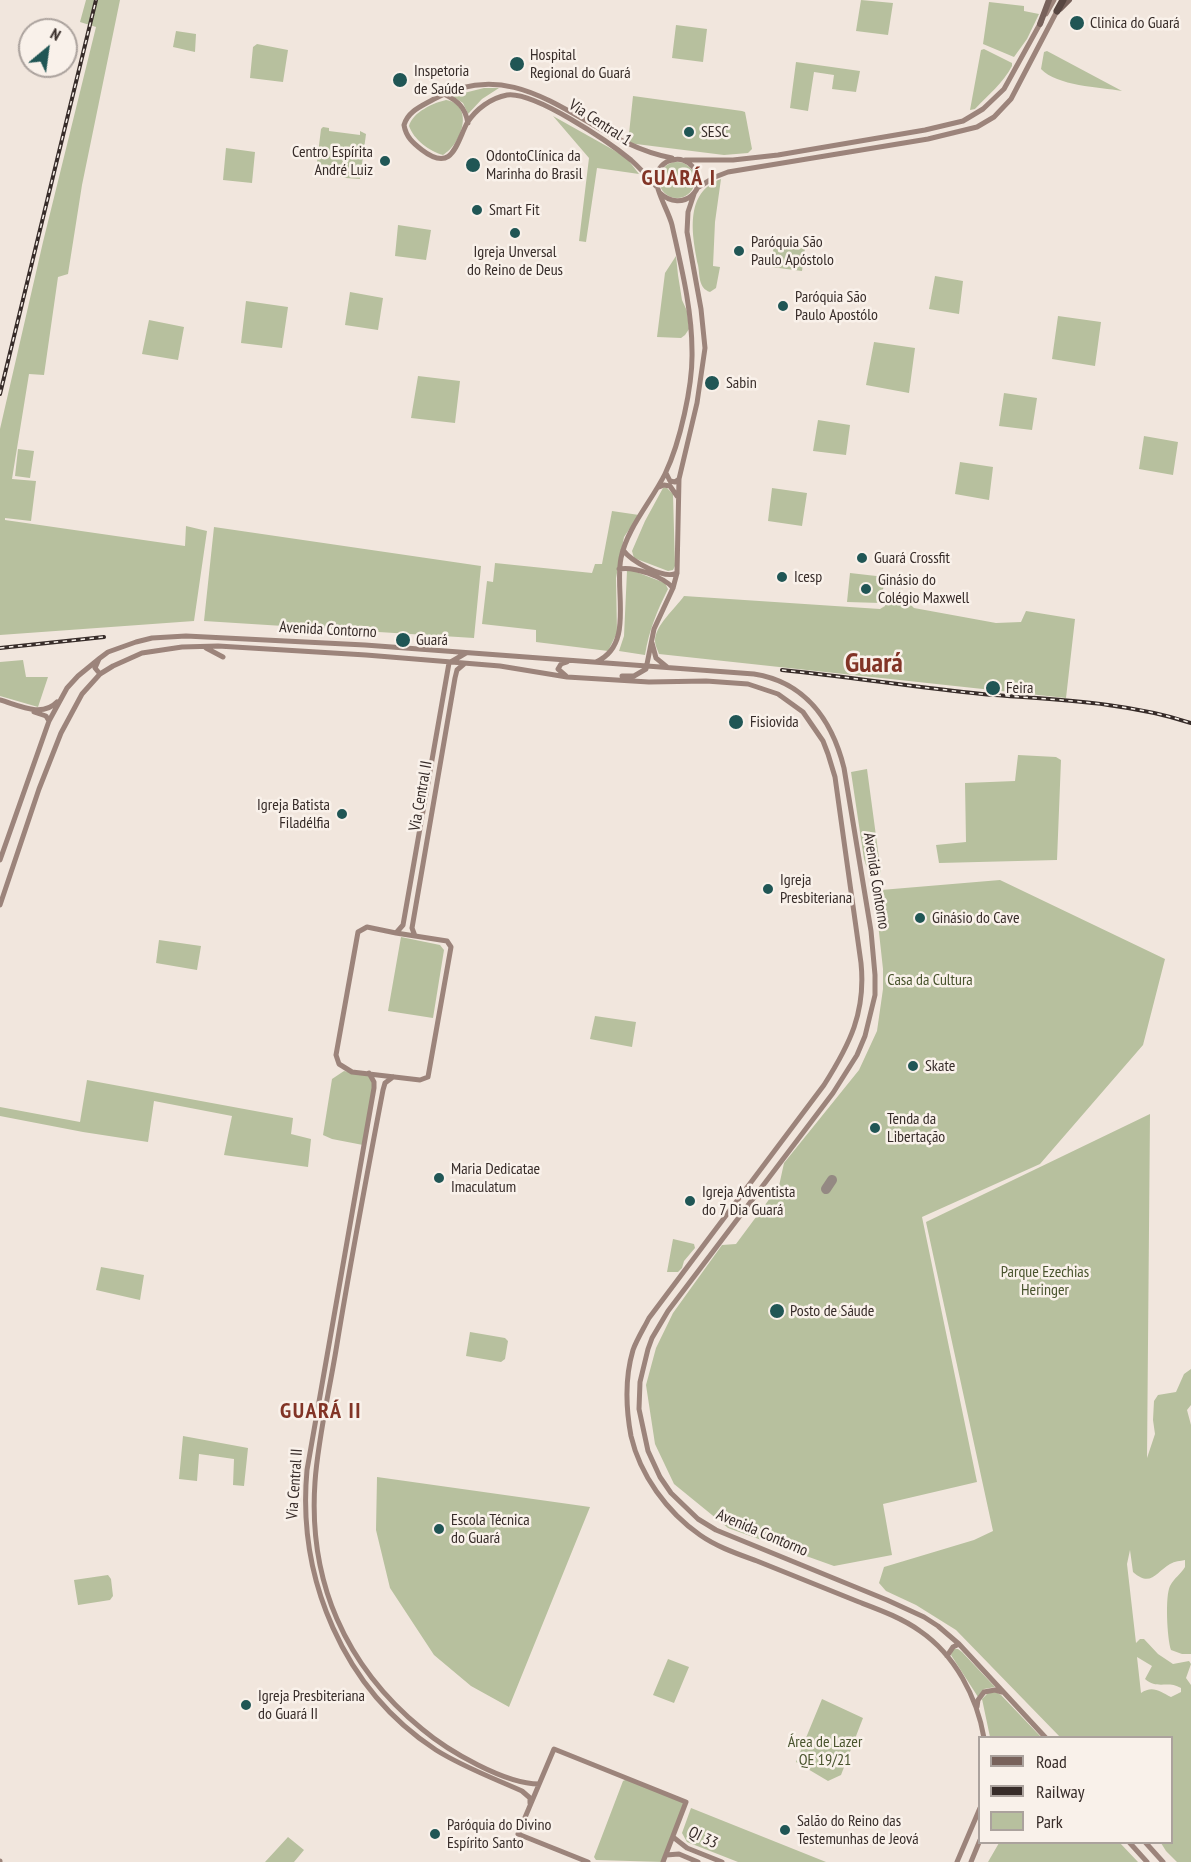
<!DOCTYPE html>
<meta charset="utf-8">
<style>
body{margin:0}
#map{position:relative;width:1191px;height:1862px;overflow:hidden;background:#f1e6dd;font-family:"PT Sans Narrow",sans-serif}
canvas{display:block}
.legend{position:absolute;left:978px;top:1736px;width:195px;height:108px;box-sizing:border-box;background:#f9f1ea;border:2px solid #aba29d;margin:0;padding:8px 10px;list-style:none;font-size:18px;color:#372c29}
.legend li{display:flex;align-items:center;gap:12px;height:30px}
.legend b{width:30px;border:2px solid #aba29d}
.north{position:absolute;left:18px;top:18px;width:60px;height:60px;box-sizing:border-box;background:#f9f1ea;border:2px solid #aba29d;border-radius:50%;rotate:29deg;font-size:16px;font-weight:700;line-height:24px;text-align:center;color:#372c29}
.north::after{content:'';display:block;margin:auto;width:21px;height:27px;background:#205655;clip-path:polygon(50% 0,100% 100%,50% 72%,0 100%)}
</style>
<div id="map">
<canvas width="1191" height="1862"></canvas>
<ul class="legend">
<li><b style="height:8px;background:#78625b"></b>Road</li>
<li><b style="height:8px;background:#372c29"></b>Railway</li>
<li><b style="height:16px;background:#b7c09e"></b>Park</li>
</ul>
<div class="north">N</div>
</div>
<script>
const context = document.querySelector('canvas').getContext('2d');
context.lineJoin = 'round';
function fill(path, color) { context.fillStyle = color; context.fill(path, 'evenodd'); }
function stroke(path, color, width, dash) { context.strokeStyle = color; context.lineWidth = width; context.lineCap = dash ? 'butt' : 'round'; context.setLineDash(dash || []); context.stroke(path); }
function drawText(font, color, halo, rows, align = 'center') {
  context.font = font + ' "PT Sans Narrow",sans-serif'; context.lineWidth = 5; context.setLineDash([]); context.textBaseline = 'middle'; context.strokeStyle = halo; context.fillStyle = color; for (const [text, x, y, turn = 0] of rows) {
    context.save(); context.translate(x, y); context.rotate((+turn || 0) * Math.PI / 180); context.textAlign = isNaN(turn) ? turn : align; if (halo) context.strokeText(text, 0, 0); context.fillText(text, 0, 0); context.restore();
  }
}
fill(new Path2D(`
 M86 0H120L82 185 68 274 58 277 44 375 29 374 12 479 36 481 31 521 5 518V520L185 546 186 526 207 531 194 621 0 635V429L43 242 96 27 80 22Z
 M861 0 893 3 888 35 856 31Z
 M989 2 1024 6V11L1039 14 1027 39 1014 57 983 44Z
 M676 25 707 29 703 62 672 58Z
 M176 31 196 34 195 52 173 47Z
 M257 44 288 50 283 82 250 78 253 47Z
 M984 49 1012 63V66C1003 83 988 95 975 109L970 110 981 50Z
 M1047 51 1122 91C1099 87 1057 86 1041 69L1044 52Z
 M796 62 860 71 856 92 832 89 834 75 814 72 808 111 790 108Z
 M484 88H499L482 99 468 114 463 103 452 96Z
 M633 96 742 111 745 112 752 149 748 153 724 155 628 143Z
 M446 100C475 105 462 144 443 155 429 151 414 140 409 126 413 112 433 103 446 100Z
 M553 116 626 157 639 174 597 168 586 242 579 241 589 158Z
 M323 127 329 128V131L360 135V131L366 134 360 179 346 178 316 170 321 129Z
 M226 148 255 152 252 183 223 180Z
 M659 180a18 18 0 1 1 36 0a18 18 0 1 1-36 0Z
 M721 179 715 222 713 266 720 267 716 288 710 292C698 288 700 275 698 265 692 235 684 192 721 179Z
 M398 225 431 230 426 260 395 256Z
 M774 244 805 248 802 271 771 267Z
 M676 256 678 275 682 300 687 311 689 329 685 335 681 338 657 337 665 273Z
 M935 276 963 281 959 314 929 309Z
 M350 292 383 298 378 330 345 325Z
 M246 301 288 307 282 348 241 343Z
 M1058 316 1101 322 1095 366 1052 359Z
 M149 320 184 327 178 360 142 354Z
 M874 342 915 348 909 393 866 385Z
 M418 376 460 381 455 423 411 418Z
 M1004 393 1037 398 1032 430 999 426Z
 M818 420 850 425 846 455 813 451Z
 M1144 436 1178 442 1173 475 1139 469Z
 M18 449 34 451 30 478 15 476Z
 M960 462 993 467 989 500 955 494Z
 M666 487 673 494 675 566 673 570 668 571 634 558 632 551 645 521 663 488Z
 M772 488 807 493 802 526 768 521Z
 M612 511 639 515 624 537 616 578 617 633 608 651 536 642V630L482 624 487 581 493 582 495 563 592 573 595 564H602Z
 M214 527 481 566 474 638 204 621Z
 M631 570 665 583 668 589C657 611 649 630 645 655L619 651 624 636 627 571Z
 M850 573 885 577 881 603 847 602Z
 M684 596 880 609 885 606 887 600 907 601 914 608 996 623 1021 622 1026 611 1075 619 1066 698 659 654C658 651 655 645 655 641 655 625 675 609 684 596Z
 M23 660 26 677H48L38 707 0 696V662Z
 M1018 755 1056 757 1061 760 1057 860 939 863 936 845 966 842 965 783 1015 781Z
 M867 769 881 873 880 875 873 876 869 874 864 859 851 772Z
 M1000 880 1165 959 1143 1045 1040 1164 922 1217 977 1482 883 1504 892 1555 834 1566 728 1528 674 1484 655 1444 646 1385 656 1348 673 1313 722 1245 736 1244 779 1186 784 1163 859 1070 877 1031 883 989V969L875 896 881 890Z
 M401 937 440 945 444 950 433 1018 388 1011Z
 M159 940 201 946 197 970 156 963Z
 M595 1016 636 1022 632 1047 590 1039Z
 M344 1071 369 1076 375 1083 363 1145 332 1139 323 1135 332 1079Z
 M87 1080 293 1118 291 1134 311 1139 308 1167 224 1155 232 1116 154 1101 148 1142 83 1132 0 1116V1107L80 1122Z
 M1150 1114 1147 1458 1155 1434 1153 1420 1154 1401 1158 1395 1176 1392 1184 1374 1191 1369V1405L1187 1410 1191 1425V1654H1182L1171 1650C1167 1638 1165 1596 1170 1586 1174 1578 1181 1574 1185 1567V1560C1180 1561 1175 1561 1170 1564 1156 1572 1151 1588 1133 1572L1130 1550 1127 1564 1136 1643 1140 1639H1144L1158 1654 1173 1664 1189 1661 1191 1664 1186 1678 1191 1685V1862H1177L1166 1851 1161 1843 1172 1842V1738L1060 1737 956 1630 916 1605 886 1591 879 1583 884 1567 974 1540 993 1531 926 1222ZM1137 1657 1152 1666 1145 1679C1158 1690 1167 1680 1181 1688V1692L1171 1697C1160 1691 1152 1685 1141 1693Z
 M673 1239 694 1244 695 1248 684 1261 682 1268 678 1272H667Z
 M101 1267 144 1275 140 1300 96 1290Z
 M470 1332 505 1338 508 1341 505 1359 501 1362 466 1356Z
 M183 1436 248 1448 244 1486 233 1485 234 1459 199 1454 197 1481 179 1479Z
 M377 1477 590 1507 509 1707 471 1686 434 1655 390 1588 376 1530Z
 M108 1575 111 1579 113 1596 110 1600 78 1605 74 1580Z
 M953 1649H958L962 1652 995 1687 984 1689 978 1697 951 1655Z
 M668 1659 689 1667 674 1703 653 1695Z
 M996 1692 1001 1695 1041 1737H990L982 1699 988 1693Z
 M822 1699 863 1718 841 1775 828 1781 796 1762Z
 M627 1779 683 1801 685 1807 664 1862 596 1860 594 1857 623 1781Z
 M691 1808 826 1862H738L687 1842 682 1833Z
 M288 1837 304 1850 294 1862H265Z
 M999 1843H1120L1138 1862H988Z`), '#b7c09e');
stroke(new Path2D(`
 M826 1189 832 1180`), '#948983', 10);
stroke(new Path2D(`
 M1046 14 1054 0
 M444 94C458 101 465 107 468 123
 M685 160H733L778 155 925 130 963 121 983 109 1004 89 1041 22
 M656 186C648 177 640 168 631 160 609 142 534 91 507 95 491 98 476 109 467 123 456 145 452 173 422 150 413 143 406 137 404 125 408 111 422 106 434 99 527 48 586 143 672 158
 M697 188 715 177 728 172 928 139 977 127 994 117 1011 99 1057 11
 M666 473 670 481 675 482 679 479
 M659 487 664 485 670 486 677 496
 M623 550C631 561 664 580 677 573
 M619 569C634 566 664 577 673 588
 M652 643 656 658 667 667
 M206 648 223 657
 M99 659 95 668 100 674
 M596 662C635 645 614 591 621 558 627 528 651 502 665 474 680 443 693 385 692 351 692 309 681 266 672 225 669 212 655 190 656 178 657 169 664 161 673 160 680 158 688 161 693 167 711 188 682 214 660 193
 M566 676 558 669 561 664 567 662
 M622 676H634L646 669 654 629 673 588 677 573 679 479 697 403 705 348 701 309 687 232 688 212 694 194
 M0 700C18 705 42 718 57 702
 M34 712 46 716 49 721
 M0 860 49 721 67 688 78 676 100 658 108 652 136 642 152 638 186 636 365 645 754 674C805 682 832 720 844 768L871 931 875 975V995L865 1036 857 1055 833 1093 668 1311 652 1338 648 1349 640 1382 639 1409 648 1451 660 1477 671 1493 698 1519 716 1530 887 1600 924 1617 938 1626 959 1644 1046 1738
 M0 905 39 789 61 733 82 694 100 674 113 666 142 653 182 647 218 646 366 655 500 666 567 677 649 682 706 681 748 684 778 694 803 712 823 741 828 754 835 777 861 963C866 1012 850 1044 824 1085L649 1318C644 1328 637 1339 633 1350 625 1377 626 1409 631 1436 640 1475 667 1512 700 1535 717 1547 738 1554 757 1561 791 1575 825 1588 859 1602 880 1610 902 1618 920 1631 955 1655 977 1697 984 1738
 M396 933 447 941 451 947 428 1077 420 1080 352 1072 339 1064 336 1055 358 932 367 927 396 933 403 925 449 663 466 653
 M415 936 412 928 455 678 457 670 464 664
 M369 1073 374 1082V1088L307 1470C297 1578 343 1689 436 1750 463 1767 493 1778 522 1791L530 1798V1803
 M393 1077 385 1083 383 1090C367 1174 351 1259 337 1344 330 1388 318 1438 315 1482 308 1581 345 1666 422 1729 448 1751 505 1784 539 1784
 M947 1656 953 1647 959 1644
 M977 1707 978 1700 984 1692 995 1690 1002 1692
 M673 1837 687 1848 722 1862
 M1129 1842 1147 1862
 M1145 1842 1163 1862
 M666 1855 679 1854 698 1862
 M0 1861V1862
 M588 1862 518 1834 554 1749 686 1802 663 1862
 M957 1862 980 1808
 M971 1862 980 1840`), '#9c847b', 5);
stroke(new Path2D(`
 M1060 9 1069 0
 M1040 24 1049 0`), '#78625b', 6);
stroke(new Path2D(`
 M1057 11 1063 0`), '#574641', 7);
const rail = new Path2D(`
 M0 394 96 0
 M0 648 104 637
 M782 670C849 677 915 687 982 694 1052 700 1124 701 1191 723`);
stroke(rail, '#372c29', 4);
stroke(rail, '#f9f1ea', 1.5, [4.5]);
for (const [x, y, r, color] of [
 [1077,23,8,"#205655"],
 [517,64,8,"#205655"],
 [400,80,8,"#205655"],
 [689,132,6,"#205655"],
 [385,161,6,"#205655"],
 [473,165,8,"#205655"],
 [477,210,6,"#205655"],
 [515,233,6,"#205655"],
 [739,251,6,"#205655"],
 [783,306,6,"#205655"],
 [712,383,8,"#205655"],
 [862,558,6,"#205655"],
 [782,577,6,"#205655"],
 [866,589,6,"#205655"],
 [403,640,8,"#205655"],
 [993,688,8,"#205655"],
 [736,722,8,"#205655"],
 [342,814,6,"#205655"],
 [768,889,6,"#205655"],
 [920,918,6,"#205655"],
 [913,1066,6,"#205655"],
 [875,1128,6,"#205655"],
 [439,1178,6,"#205655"],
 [690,1201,6,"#205655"],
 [777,1311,8,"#205655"],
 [439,1529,6,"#205655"],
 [246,1705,6,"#205655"],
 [785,1830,6,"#205655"],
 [435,1834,6,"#205655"]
]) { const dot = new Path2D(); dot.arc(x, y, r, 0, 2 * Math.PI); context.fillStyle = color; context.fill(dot); stroke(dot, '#f9f1ea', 2); }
drawText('16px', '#372c29', '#f9f1ea', [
 ["Clinica do Guará",1090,23],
 ["Hospital",530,55],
 ["Regional do Guará",530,73],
 ["Inspetoria",414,71],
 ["de Saúde",414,89],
 ["SESC",701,132],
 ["Centro Espírita",373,152,"right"],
 ["André Luiz",373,170,"right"],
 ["OdontoClínica da",486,156],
 ["Marinha do Brasil",486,174],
 ["Smart Fit",489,210],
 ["Paróquia São",751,242],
 ["Paulo Apóstolo",751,260],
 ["Igreja Unversal",515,252,"center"],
 ["do Reino de Deus",515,270,"center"],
 ["Paróquia São",795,297],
 ["Paulo Apostólo",795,315],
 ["Sabin",726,383],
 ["Guará Crossfit",874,558],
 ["Icesp",794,577],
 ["Ginásio do",878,580],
 ["Colégio Maxwell",878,598],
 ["Guará",416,640],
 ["Feira",1006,688],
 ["Fisiovida",750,722],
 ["Igreja Batista",330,805,"right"],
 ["Filadélfia",330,823,"right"],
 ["Igreja",780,880],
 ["Presbiteriana",780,898],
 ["Ginásio do Cave",932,918],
 ["Skate",925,1066],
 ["Tenda da",887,1119],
 ["Libertação",887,1137],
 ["Maria Dedicatae",451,1169],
 ["Imaculatum",451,1187],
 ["Igreja Adventista",702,1192],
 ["do 7 Dia Guará",702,1210],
 ["Posto de Sáude",790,1311],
 ["Escola Técnica",451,1520],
 ["do Guará",451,1538],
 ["Igreja Presbiteriana",258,1696],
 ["do Guará II",258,1714],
 ["Salão do Reino das",797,1821],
 ["Testemunhas de Jeová",797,1839],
 ["Paróquia do Divino",447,1825],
 ["Espírito Santo",447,1843]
], 'left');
drawText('16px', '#372c29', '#f9f1ea', [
 ["Via Central 1",600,123,33],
 ["Avenida Contorno",328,630,3],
 ["Via Central II",421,796,-80],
 ["Avenida Contorno",876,881,81],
 ["Via Central II",295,1484,-86],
 ["Avenida Contorno",762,1533,23],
 ["QI 33",703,1838,26]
]);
drawText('16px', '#49542e', '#f9f1ea', [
 ["Casa da Cultura",930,980],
 ["Parque Ezechias",1045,1272],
 ["Heringer",1045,1290],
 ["Área de Lazer",825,1742],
 ["QE 19/21",825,1760]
]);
context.letterSpacing = '1.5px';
drawText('bold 22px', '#823426', '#f9f1ea', [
 ["GUARÁ I",679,179],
 ["GUARÁ II",321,1412]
]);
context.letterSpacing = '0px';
drawText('bold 28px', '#823426', '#f9f1ea', [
 ["Guará",874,664]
]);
</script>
